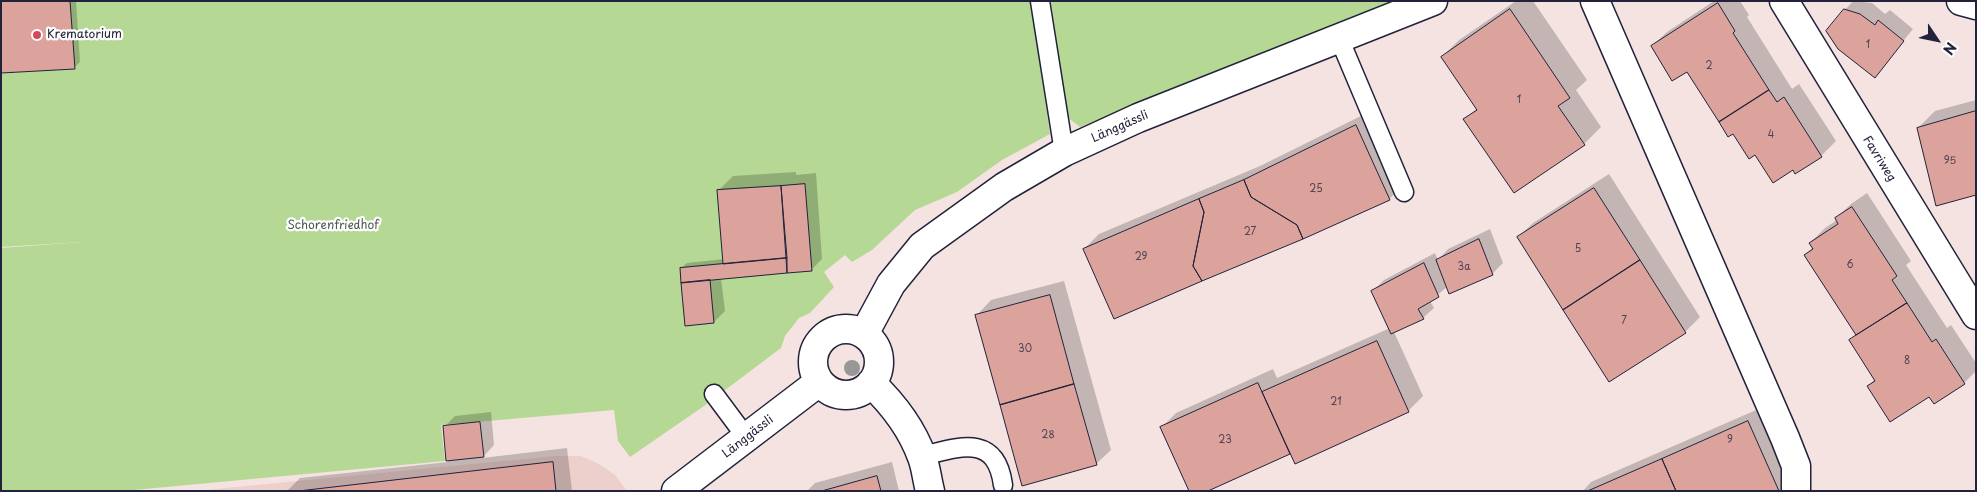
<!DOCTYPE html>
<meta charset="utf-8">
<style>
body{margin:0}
#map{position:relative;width:1977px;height:492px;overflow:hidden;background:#f4e3e1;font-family:"Playpen Sans",sans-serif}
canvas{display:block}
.frame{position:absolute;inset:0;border:2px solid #22223b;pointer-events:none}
.north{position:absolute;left:1912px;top:15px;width:50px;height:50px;-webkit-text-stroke:4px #fff;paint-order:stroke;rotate:124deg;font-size:14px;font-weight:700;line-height:20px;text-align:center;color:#22223b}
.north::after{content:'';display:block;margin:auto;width:18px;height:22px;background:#22223b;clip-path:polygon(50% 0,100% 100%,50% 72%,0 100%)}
</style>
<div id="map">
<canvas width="1977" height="492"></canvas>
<div class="frame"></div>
<div class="north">N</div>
</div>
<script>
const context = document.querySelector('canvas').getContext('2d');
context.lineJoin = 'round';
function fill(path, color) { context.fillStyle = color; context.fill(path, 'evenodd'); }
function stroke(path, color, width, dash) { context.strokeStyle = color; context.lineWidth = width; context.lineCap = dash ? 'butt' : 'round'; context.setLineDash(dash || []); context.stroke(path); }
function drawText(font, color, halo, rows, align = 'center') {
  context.font = font + ' "Playpen Sans",sans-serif'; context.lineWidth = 4.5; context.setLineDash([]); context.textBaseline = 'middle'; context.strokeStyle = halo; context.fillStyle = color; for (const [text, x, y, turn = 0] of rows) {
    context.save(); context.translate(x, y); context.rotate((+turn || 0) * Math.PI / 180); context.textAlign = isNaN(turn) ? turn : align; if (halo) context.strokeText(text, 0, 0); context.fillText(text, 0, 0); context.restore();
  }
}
fill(new Path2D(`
 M554 456H581L599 464 615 475 627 491H195Z`), '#edd0cc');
fill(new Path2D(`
 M1 1H1031L1050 134 1002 160 957 192 915 210 872 250 852 262 845 255 824 272 834 287 810 313 799 318 785 336 781 348 704 406 630 457 618 441 614 410 441 425 445 461 123 491H1V248L82 242 1 247Z
 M1051 1H1396L1080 127 1067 117Z`), '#b5d994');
fill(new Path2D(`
 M1 1H76L80 62 75 67Z
 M1516 1H1533L1587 80 1576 90 1601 127 1584 144 1465 120 1477 108 1442 57 1459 40Z
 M1714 1H1740L1749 15 1747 17 1792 89 1799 84 1836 141 1821 156 1796 172 1794 168 1756 154 1733 132 1687 70 1652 46 1667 32Z
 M1853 1 1872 3 1885 14 1890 10 1913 29 1875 76 1845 10Z
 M1976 100V193L1918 128 1935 111Z
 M1371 111 1404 185 1389 199 1084 249 1099 234 1260 166Z
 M796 172V175L816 173 822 259 811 270 721 278 725 311 714 322 681 268 687 263 724 259 718 191 733 176Z
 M1609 174 1700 317 1685 332 1518 237 1533 223Z
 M1867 193 1911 261 1906 265 1947 328 1951 325 1976 363V371L1964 383 1934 402 1929 395 1868 386 1875 379 1850 340 1856 334 1805 255 1813 247 1810 243 1825 228 1837 220 1836 218 1851 204Z
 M1490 229 1503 263 1492 274 1447 287 1430 301 1434 308 1423 318 1394 332 1423 396 1408 411 1290 452 1205 491 1162 427 1176 413 1273 369 1277 378 1390 328 1373 291 1384 280 1435 253 1438 260 1448 249Z
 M1064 281 1111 450 1096 464 977 315 991 300Z
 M1763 407 1795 482 1786 491H1583L1591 482Z
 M491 412 494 445 482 458 567 448 572 491H287L300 478 448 462 444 427 455 416Z
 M892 462 899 491H807L815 483Z`), '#0003');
const building = new Path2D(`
 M1 1H70L75 69 1 73Z
 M1718 3 1735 31 1733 33 1769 90 1719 122 1687 72 1672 81 1651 46Z
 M1510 9 1570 98 1558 106 1585 145 1514 193 1463 119 1477 110 1441 57Z
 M1844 9 1860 14 1875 25 1878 20 1904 41 1875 78 1838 49 1826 31Z
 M1769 90 1777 102 1784 97 1822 157 1795 174 1793 170 1773 183 1755 155 1749 159 1733 134 1728 137 1719 122Z
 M1976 111V195L1936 206 1917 128Z
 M1356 125 1390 200 1303 239 1297 225 1251 197 1244 180Z
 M1244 180 1251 197 1297 225 1303 239 1202 281 1193 266 1204 212 1199 199Z
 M805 184 812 271 787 273 781 186Z
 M781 186 787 258 723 264 717 190Z
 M1594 188 1640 260 1563 310 1517 237Z
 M1199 199 1204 212 1193 266 1202 281 1114 319 1083 249Z
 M1852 207 1897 276 1892 280 1907 303 1856 335 1804 255 1813 249 1809 243 1838 224 1835 218Z
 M1479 239 1493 275 1449 294 1436 260Z
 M787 258V273L681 283 680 268Z
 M1640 260 1686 333 1609 382 1563 310Z
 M1424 263 1439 297 1418 309 1424 319 1391 334 1371 291Z
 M710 280 714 323 685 326 681 283Z
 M1050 295 1074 384 1000 405 975 315Z
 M1907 303 1932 342 1936 339 1965 384 1934 404 1929 397 1890 422 1867 386 1875 381 1849 340Z
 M1377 341 1409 412 1295 464 1262 392Z
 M1258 383 1290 454 1208 491H1189L1160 427Z
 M1074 384 1097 465 1022 486 1000 405Z
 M1748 421 1779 491H1676L1662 459Z
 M480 422 484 457 446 461 443 426Z
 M1662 459 1676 491H1588Z
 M553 462 556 491H299Z
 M877 476 881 491H822Z`);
fill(building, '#dca29c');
stroke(building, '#22223b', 1);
const service = new Path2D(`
 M1040 1 1064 152
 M1339 38 1404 192
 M714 394 746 437
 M922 456C959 447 996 433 1003 485`);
const minor = new Path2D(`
 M1595 1 1785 438 1796 466V491
 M1784 1 1976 315
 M813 362a33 33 0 1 1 66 0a33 33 0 1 1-66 0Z
 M864 334 891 284 922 246 1004 187 1064 152 1138 118 1433 1
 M871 383C892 403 912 429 922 457 926 467 927 480 930 491
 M676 491 819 382`);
const tertiary = new Path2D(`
 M1961 1 1976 5`);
stroke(service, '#22223b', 21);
stroke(minor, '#22223b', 31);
stroke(tertiary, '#22223b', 31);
stroke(service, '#fff', 18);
stroke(minor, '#fff', 28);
stroke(tertiary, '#fff', 28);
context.fillStyle = '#999795';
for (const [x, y] of [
 [852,368]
]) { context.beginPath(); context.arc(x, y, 8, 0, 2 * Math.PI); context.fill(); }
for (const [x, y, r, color] of [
 [37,35,5,"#d1495b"]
]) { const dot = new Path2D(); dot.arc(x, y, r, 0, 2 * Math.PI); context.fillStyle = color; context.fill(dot); stroke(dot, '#fff', 2); }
drawText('10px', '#504253', null, [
 ["1",1868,45],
 ["2",1709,66],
 ["1",1519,100],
 ["4",1771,135],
 ["95",1950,161],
 ["25",1316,189],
 ["27",1250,232],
 ["5",1578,249],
 ["29",1141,257],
 ["6",1850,265],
 ["3a",1464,267],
 ["7",1624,321],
 ["30",1025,349],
 ["8",1907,361],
 ["21",1336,402],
 ["28",1048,435],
 ["23",1225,440],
 ["9",1730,440]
]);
drawText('12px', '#22223b', '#fff', [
 ["Krematorium",47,35]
], 'left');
drawText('12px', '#22223b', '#fff', [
 ["Länggässli",1120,127,-24],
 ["Favriweg",1879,159,58],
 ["Länggässli",748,437,-38]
]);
drawText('12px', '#4e5956', '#fff', [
 ["Schorenfriedhof",333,226]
]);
</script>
